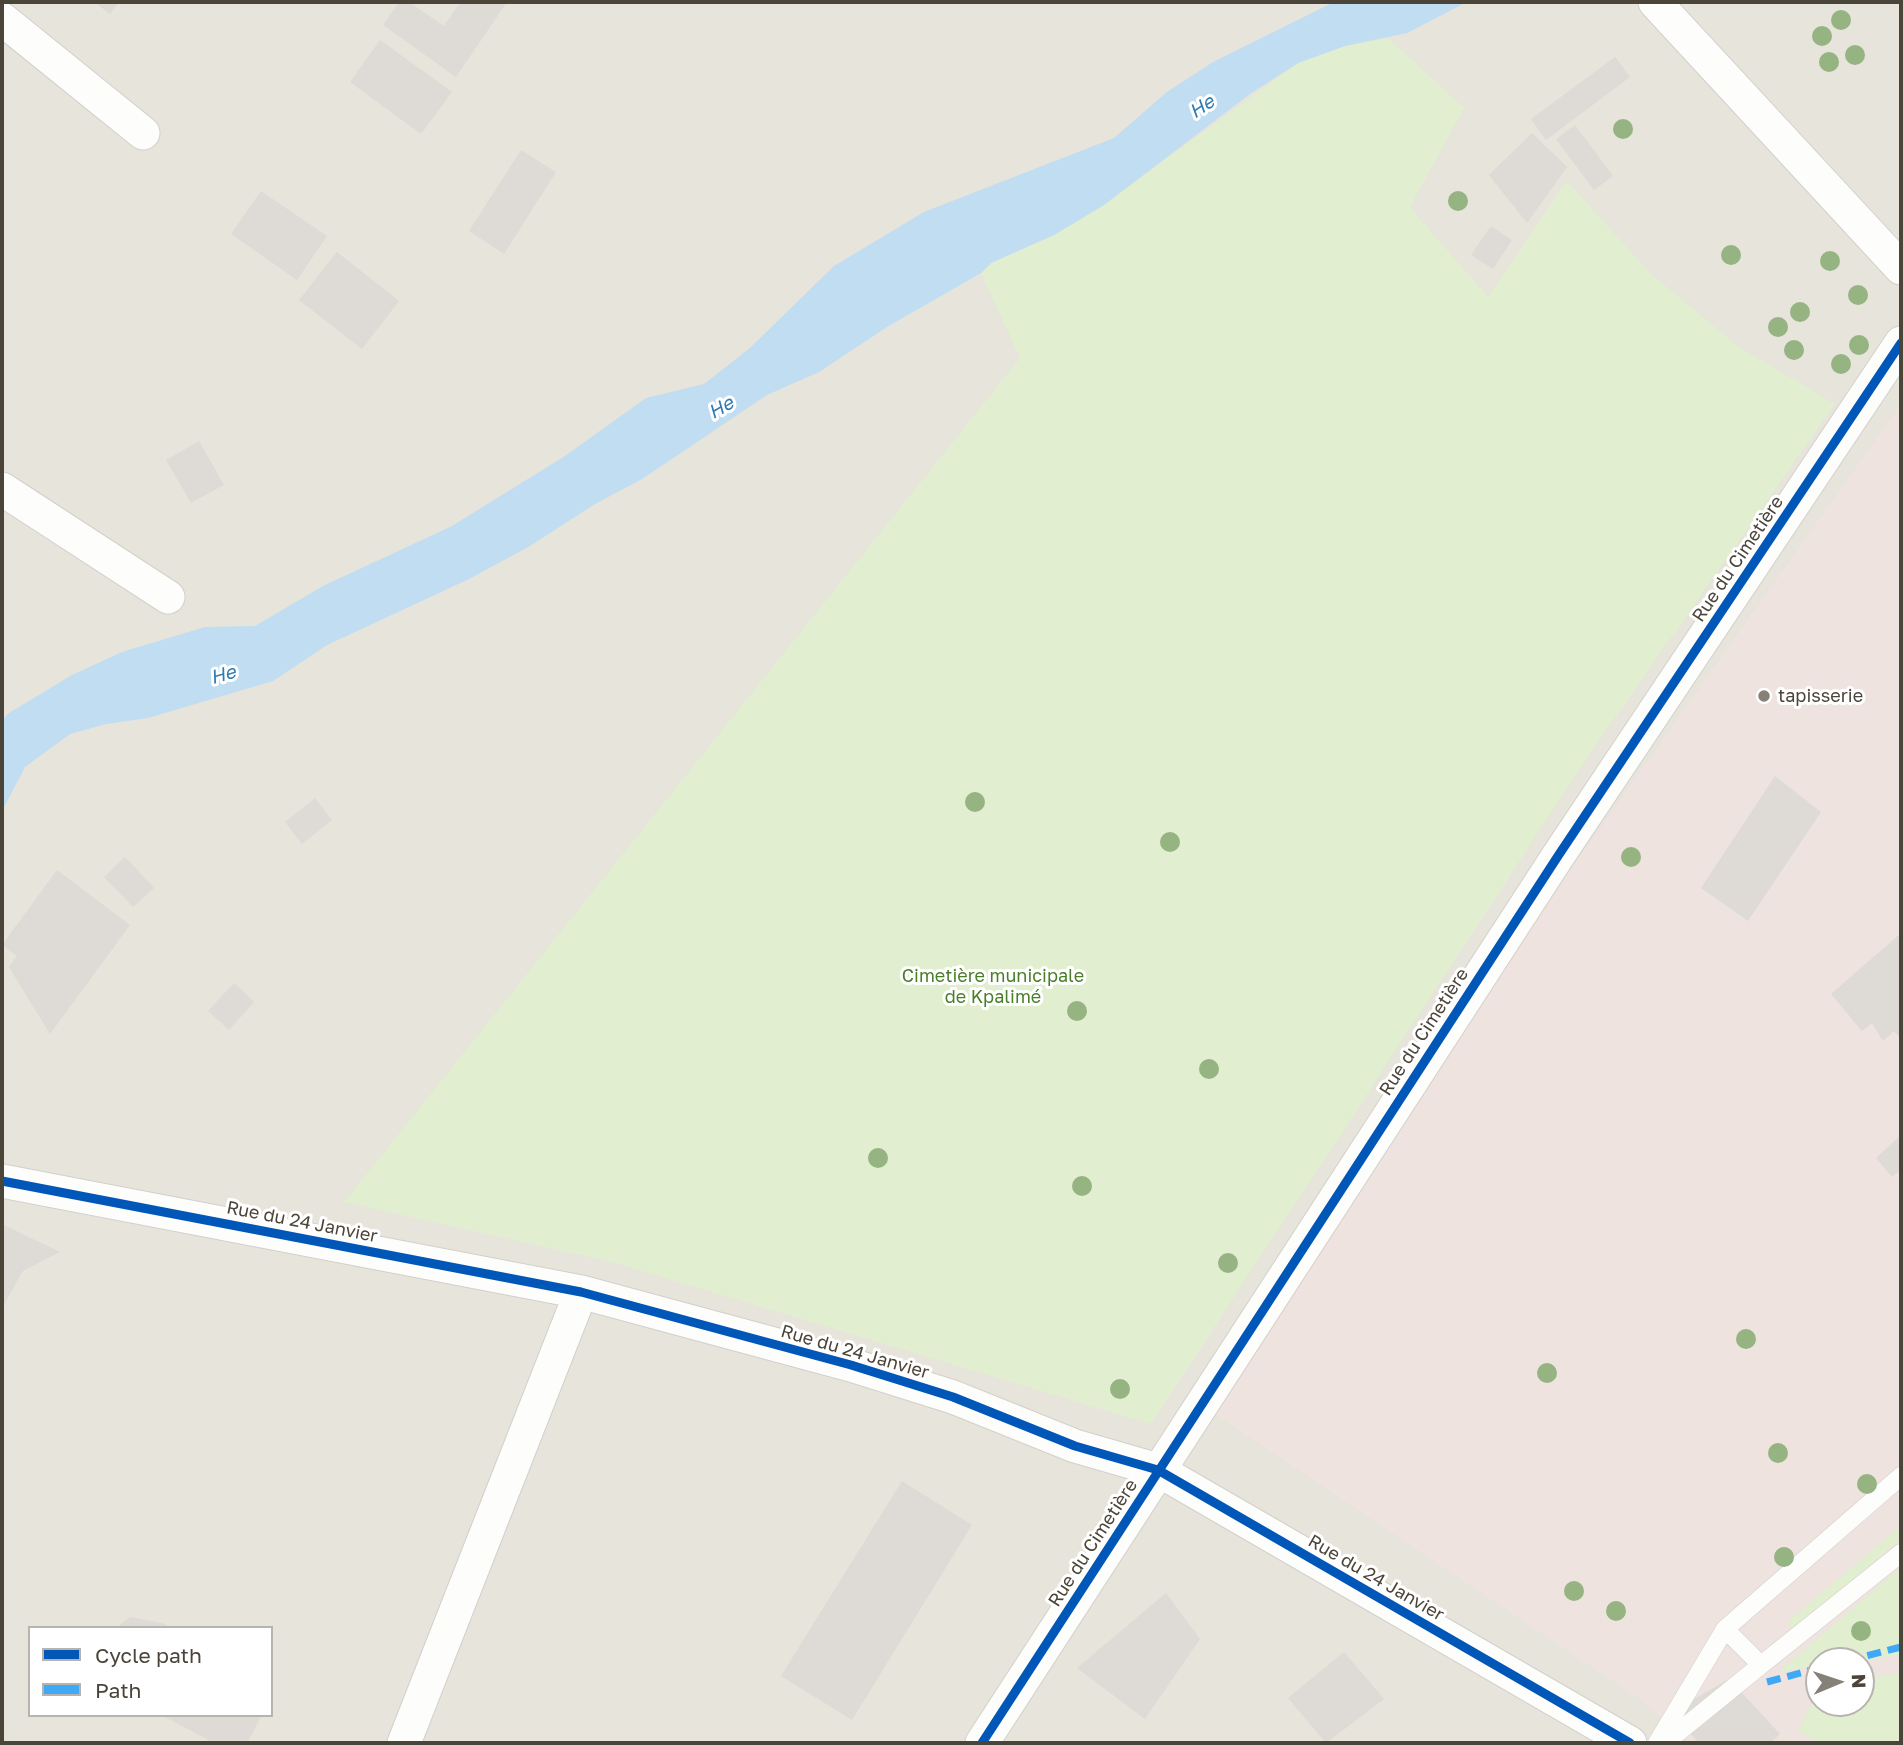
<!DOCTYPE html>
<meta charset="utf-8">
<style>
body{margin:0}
#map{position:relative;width:1903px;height:1745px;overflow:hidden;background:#f4f2ee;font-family:"Golos Text",sans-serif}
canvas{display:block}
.frame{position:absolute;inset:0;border:4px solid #4b4439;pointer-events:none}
.legend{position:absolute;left:28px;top:1626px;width:245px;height:91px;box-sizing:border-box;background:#fff;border:2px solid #b7b4b0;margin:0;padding:9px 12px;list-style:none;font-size:21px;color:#4b4439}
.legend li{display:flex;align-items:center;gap:14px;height:35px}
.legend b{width:35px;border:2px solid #b7b4b0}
.north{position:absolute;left:1805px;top:1647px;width:70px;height:70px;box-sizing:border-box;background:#fff;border:2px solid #b7b4b0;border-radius:50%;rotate:88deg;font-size:19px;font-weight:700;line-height:28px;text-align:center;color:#4b4439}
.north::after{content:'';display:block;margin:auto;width:24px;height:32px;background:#868178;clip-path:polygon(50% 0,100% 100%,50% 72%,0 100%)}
</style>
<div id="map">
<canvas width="1903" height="1745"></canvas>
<div class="frame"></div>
<ul class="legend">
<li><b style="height:9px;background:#0057b8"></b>Cycle path</li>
<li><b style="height:9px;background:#3fa9f5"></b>Path</li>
</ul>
<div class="north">N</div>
</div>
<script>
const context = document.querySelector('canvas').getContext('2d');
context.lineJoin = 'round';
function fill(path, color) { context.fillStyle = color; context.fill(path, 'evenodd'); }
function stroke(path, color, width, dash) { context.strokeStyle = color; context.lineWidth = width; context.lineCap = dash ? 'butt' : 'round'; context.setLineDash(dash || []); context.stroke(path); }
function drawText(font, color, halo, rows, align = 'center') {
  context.font = font + ' "Golos Text",sans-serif'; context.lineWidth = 6; context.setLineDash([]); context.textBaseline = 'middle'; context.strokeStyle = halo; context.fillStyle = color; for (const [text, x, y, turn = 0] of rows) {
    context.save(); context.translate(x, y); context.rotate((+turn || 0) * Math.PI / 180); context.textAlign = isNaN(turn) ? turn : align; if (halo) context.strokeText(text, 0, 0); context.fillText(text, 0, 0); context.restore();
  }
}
fill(new Path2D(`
 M2 2H1901V1743H2ZM30 1628H271V1715H30ZM1819 1661H1861V1703H1819Z`), '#e7e4dc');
fill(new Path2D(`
 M1901 404V1743H1691L1641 1700 1194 1400ZM1819 1661H1861V1703H1819Z`), '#eee3df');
fill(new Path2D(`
 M1388 38 1464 108 1410 207 1488 297 1567 181 1651 274 1739 347 1835 404 1591 752 1151 1424 612 1262 344 1202 1020 358 981 273 991 263 1054 235 1100 207 1298 63 1345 46Z
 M1901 1525V1539L1794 1631 1787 1622Z
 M1901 1567V1655L1856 1661H1819V1666L1778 1672Z
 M1901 1673V1743H1816L1798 1731 1819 1688V1703H1861V1679Z`), '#e1eecf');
fill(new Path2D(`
 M1334 2H1467L1407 33 1345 46 1298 63 1250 94 1104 205 1054 235 991 263 981 273 887 327 819 372 767 395 642 479 595 504 530 546 469 579 327 645 273 681 148 718 106 724 70 734 25 767 2 811V720L9 713 72 675 122 652 205 627 255 626 323 586 452 526 565 456 646 398 704 384 750 348 834 266 924 212 1114 138 1167 92 1213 62Z`), '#c0ddf1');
fill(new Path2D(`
 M94 2H119L110 14Z
 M399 2H409L444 26 460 2H507L456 77 383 25Z
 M380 40 452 92 421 134 350 82Z
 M1615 57 1630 77 1546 140 1531 119Z
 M1575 125 1613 176 1594 190 1556 139Z
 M1532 133 1567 167 1527 223 1489 175Z
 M521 150 556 172 504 254 469 231Z
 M261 191 327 236 297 280 231 234Z
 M1491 226 1512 240 1493 269 1471 255Z
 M337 252 399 301 362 349 299 300Z
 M199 441 224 485 191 503 166 460Z
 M1775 776 1821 812 1748 921 1701 888Z
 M315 798 332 820 302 844 285 822Z
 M125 857 154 888 133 907 104 877Z
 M57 870 130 925 50 1034 9 967 17 956 2 945Z
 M1901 933V1039L1894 1031 1883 1041 1872 1023 1862 1031 1831 994Z
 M234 983 254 1002 229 1030 208 1011Z
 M1901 1135V1170L1892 1177 1876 1158Z
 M4 1225 60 1252 23 1271 2 1308Z
 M902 1481 972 1525 852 1720 781 1676Z
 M1166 1593 1200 1639 1145 1719 1077 1668Z
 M130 1617 162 1623 172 1628H116Z
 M1344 1652 1384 1699 1326 1743 1288 1698Z
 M1729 1679 1780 1734 1770 1743H1699L1671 1712Z
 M161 1715H262L247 1743H214Z`), '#dedbd6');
const service = new Path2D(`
 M1725 1629 1761 1665 1901 1553
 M1657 1743 1725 1629 1901 1476
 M1665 1743 1761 1665`);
const minor = new Path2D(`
 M1655 2 1901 268
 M2 19 143 133
 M2 489 168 597
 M2 1181 581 1292 851 1365 953 1397 1075 1446 1158 1470 1630 1743
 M404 1743 581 1292
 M982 1743 1558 856 1901 343`);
stroke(service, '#d2d0cb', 19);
stroke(minor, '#d2d0cb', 35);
stroke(service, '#fdfdfc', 18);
stroke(minor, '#fdfdfc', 33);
stroke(new Path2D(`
 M1847 1661 1901 1647
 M1767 1682 1819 1668`), '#3fa9f5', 7, [14, 7]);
stroke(new Path2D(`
 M2 1181 581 1292 851 1365 953 1397 1075 1446 1158 1470 1630 1743
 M982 1743 1558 856 1901 343`), '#0057b8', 9);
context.fillStyle = '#96b382';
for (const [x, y] of [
 [1841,20],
 [1822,36],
 [1855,55],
 [1829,62],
 [1623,129],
 [1458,201],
 [1731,255],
 [1830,261],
 [1858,295],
 [1800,312],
 [1778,327],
 [1859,345],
 [1794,350],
 [1841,364],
 [975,802],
 [1170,842],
 [1631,857],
 [1077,1011],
 [1209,1069],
 [878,1158],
 [1082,1186],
 [1228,1263],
 [1746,1339],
 [1547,1373],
 [1120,1389],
 [1778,1453],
 [1867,1484],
 [1784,1557],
 [1574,1591],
 [1616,1611],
 [1861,1631]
]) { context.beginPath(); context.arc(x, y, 10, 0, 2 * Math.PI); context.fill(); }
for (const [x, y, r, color] of [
 [1764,696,7,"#868178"]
]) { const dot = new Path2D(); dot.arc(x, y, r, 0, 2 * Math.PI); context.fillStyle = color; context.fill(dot); stroke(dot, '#fff', 2.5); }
drawText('18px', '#4b4439', '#fff', [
 ["Rue du Cimetière",1738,559,-56],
 ["Rue du Cimetière",1424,1032,-57],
 ["Rue du 24 Janvier",302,1222,11],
 ["Rue du 24 Janvier",855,1352,16],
 ["Rue du Cimetière",1093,1543,-57],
 ["Rue du 24 Janvier",1376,1578,30]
]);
drawText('18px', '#4b4439', '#fff', [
 ["tapisserie",1778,696]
], 'left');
drawText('18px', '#4a7f2a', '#fff', [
 ["Cimetière municipale",993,976],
 ["de Kpalimé",993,997]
]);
drawText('italic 19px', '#2e7ab2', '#fff', [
 ["He",1202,107,-34],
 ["He",721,408,-30],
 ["He",223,675,-16]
]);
</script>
